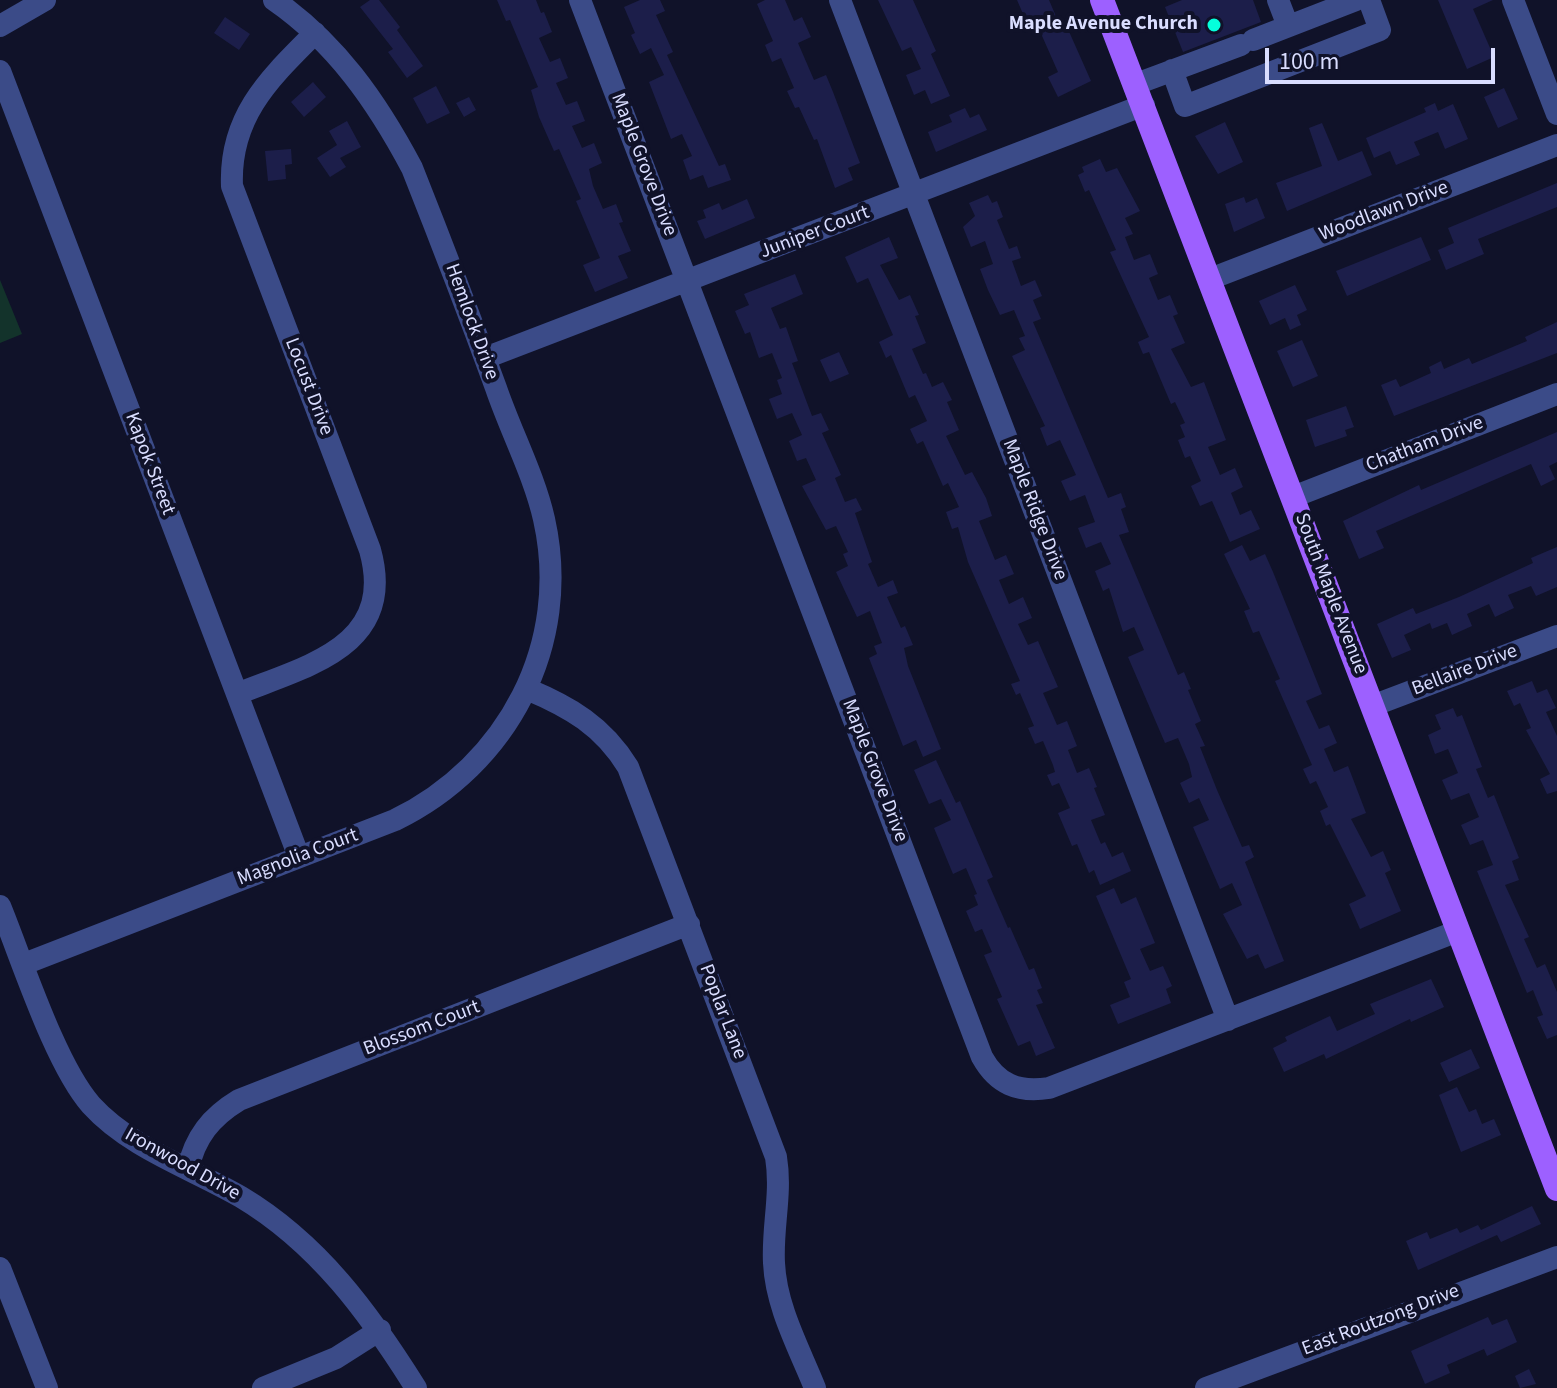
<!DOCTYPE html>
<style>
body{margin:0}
#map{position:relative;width:1557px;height:1388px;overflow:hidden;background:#101229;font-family:"Source Sans 3",sans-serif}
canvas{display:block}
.scale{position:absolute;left:1265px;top:48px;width:230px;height:36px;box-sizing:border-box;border:4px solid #d9ddff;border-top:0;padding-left:10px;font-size:24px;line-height:28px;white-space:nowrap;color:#d9ddff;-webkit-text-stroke:6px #101229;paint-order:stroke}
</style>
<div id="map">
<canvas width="1557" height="1388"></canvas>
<div class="scale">100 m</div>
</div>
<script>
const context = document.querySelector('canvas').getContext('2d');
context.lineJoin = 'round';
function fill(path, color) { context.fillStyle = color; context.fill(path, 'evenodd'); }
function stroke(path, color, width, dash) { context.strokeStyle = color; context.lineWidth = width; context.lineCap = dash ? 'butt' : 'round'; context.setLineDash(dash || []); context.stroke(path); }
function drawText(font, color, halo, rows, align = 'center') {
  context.font = font + ' "Source Sans 3",sans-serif'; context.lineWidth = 8; context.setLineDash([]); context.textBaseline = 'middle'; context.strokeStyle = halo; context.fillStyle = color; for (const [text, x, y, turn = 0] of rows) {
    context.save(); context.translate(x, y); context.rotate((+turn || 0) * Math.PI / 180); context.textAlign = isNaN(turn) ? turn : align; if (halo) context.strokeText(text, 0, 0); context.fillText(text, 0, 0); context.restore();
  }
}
fill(new Path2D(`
 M0 280 22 334 0 343Z`), '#13332b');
fill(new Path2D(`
 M370 0H379L400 27 397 30 423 66 407 78 388 52 393 49 360 7Z
 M497 0H536L541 13 544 12 552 32 539 38 550 62 560 58 568 78 556 83 566 105 577 101 585 121 572 126 582 148 594 143 602 163 589 169 593 186 603 209 616 204 623 222 619 223 631 251 618 256 628 278 595 292 583 265 600 258 576 201 581 199 559 149 554 151 539 117 531 90 538 87 510 20 506 21Z
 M640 0H660L665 11 656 15 673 52 667 55 719 166 725 164 731 180 708 188 703 175 690 180 683 160 692 156 682 134 671 139 649 82 664 75 651 48 640 54 631 35 635 33 624 7Z
 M765 0H785L794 21 802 17 811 37 798 43 814 80 826 75 833 92 860 163 848 168 853 180 835 188 817 139 814 140 799 107 795 108 787 91 794 88 781 58 772 62 765 45 773 41 757 4Z
 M878 0H913L936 51 931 54 950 96 931 104 925 90 914 95 906 75 921 69 911 47 902 51Z
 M1017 0H1049L1058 21 1063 18 1091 81 1058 97 1048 77 1058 72 1035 20 1027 23Z
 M1182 0H1253L1261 22 1183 52 1165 7Z
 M1438 0H1493L1473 9 1494 57 1467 69Z
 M225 17 250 34 239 50 214 33Z
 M313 82 326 97 304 117 291 102Z
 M436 86 450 113 427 124 413 98Z
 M1504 88 1518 119 1498 128 1484 97Z
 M469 97 476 110 464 117 456 103Z
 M1435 103 1438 111 1453 104 1468 139 1445 149 1438 132 1414 142 1420 155 1396 165 1390 151 1374 158 1366 138 1426 112 1424 108Z
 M965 108 970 118 979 114 987 130 936 152 928 132 952 122 949 115Z
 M347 121 361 147 340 158 346 167 330 177 317 158 337 145 329 131Z
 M1225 122 1243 162 1218 174 1195 136Z
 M1322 123 1338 161 1362 151 1372 175 1287 211 1276 183 1322 166 1309 128Z
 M291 149 292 164 285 165 286 179 268 181 265 151Z
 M1100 159 1106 172 1117 168 1140 211 1125 218 1133 234 1125 237 1134 260 1150 254 1158 274 1149 278 1158 300 1170 295 1178 314 1173 316 1185 343 1171 349 1191 387 1204 382 1226 440 1208 447 1220 475 1235 468 1243 487 1231 493 1240 515 1251 510 1260 529 1230 542 1212 501 1200 506 1191 486 1201 481 1190 456 1185 458 1178 440 1185 437 1180 425 1185 423 1175 402 1171 404 1149 352 1143 354 1138 342 1149 337 1110 252 1116 250 1089 190 1085 192 1078 175 1084 172 1082 167Z
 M1557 183V207L1478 239 1484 254 1446 270 1438 250 1454 243 1448 228Z
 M988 195 992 203 997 201 1003 217 997 220 1009 249 1017 246 1021 258 1012 261 1021 286 1035 280 1042 296 1033 300 1041 319 1033 322 1108 498 1121 493 1126 507 1121 509 1129 532 1119 535 1178 675 1184 672 1191 689 1188 690 1201 721 1195 724 1205 746 1200 747 1217 790 1242 847 1249 845 1254 857 1245 862 1284 961 1265 969 1258 954 1247 959 1223 914 1242 905 1232 883 1220 889 1193 827 1209 820 1199 798 1189 803 1180 783 1192 777 1189 764 1178 738 1165 743 1128 657 1144 650 1134 627 1123 632 1109 588 1103 591 1095 571 1111 564 1101 542 1086 548 1078 528 1095 522 1085 495 1070 501 1061 481 1076 475 1060 440 1047 446 1040 428 1045 426 1012 356 1025 350 1019 338 1025 336 1014 310 1000 315 988 290 980 269 993 264 985 241 971 247 963 227 975 216 969 203Z
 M1244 197 1246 203 1257 198 1265 218 1234 232 1225 204Z
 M747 199 755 218 705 239 697 221 706 218 703 210 719 203 722 210Z
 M889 237 898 258 880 265 899 300 910 295 919 315 915 316 926 343 912 349 923 374 926 373 932 387 943 382 952 400 947 402 959 430 946 436 965 475 972 472 986 498 992 516 979 521 995 560 1006 555 1014 574 999 580 1009 604 1023 597 1032 618 1018 624 1028 645 1038 641 1058 687 1043 693 1057 725 1067 721 1077 746 1068 750 1077 773 1089 768 1097 787 1094 788 1105 815 1091 820 1101 844 1105 842 1112 857 1123 852 1131 871 1100 885 1094 870 1089 873 1077 844 1072 846 1058 813 1070 808 1059 783 1052 786 1047 775 1055 772 1053 765 1043 741 1035 744 1028 728 1034 726 1020 693 1016 695 1011 684 1020 681 968 562 958 527 952 529 946 512 959 507 948 483 943 486 923 441 917 444 910 429 927 421 915 395 909 398 891 355 886 358 879 342 893 335 868 278 857 283 845 257Z
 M1421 237 1431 260 1347 296 1336 271Z
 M795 274 803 294 771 308 780 329 786 327 798 361 792 363 812 416 821 413 829 430 822 433 841 475 835 478 845 502 856 498 862 510 855 513 872 562 868 564 878 587 893 580 898 593 887 597 901 628 905 626 913 645 904 648 908 666 941 749 923 757 916 740 903 746 869 658 877 654 874 646 882 643 870 611 857 617 836 572 848 566 843 554 848 552 836 526 826 530 802 486 816 480 806 458 797 461 789 441 802 435 792 413 777 419 769 399 782 394 777 380 782 378 772 353 759 358 750 332 745 334 735 311 749 305 744 294Z
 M1295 285 1307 310 1297 315 1301 325 1290 330 1285 318 1270 325 1259 301Z
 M1557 322V353L1394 416 1381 385 1396 379 1400 387 1431 373 1429 367 1441 361 1444 369 1469 358 1472 364 1527 341 1525 337Z
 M1302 340 1318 376 1293 387 1277 351Z
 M839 352 849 374 830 382 820 360Z
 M1346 406 1354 427 1345 430 1347 436 1315 447 1306 420Z
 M1557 432V462L1549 466 1555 479 1541 486 1531 464 1376 531 1384 548 1359 559 1343 521 1419 485 1421 490Z
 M1242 545 1250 561 1265 554 1273 572 1322 694 1306 701 1319 729 1329 725 1337 743 1324 749 1334 772 1348 766 1366 813 1351 819 1371 857 1383 851 1391 870 1385 873 1401 911 1360 929 1349 904 1366 896 1330 824 1326 826 1320 811 1328 807 1316 781 1310 784 1303 769 1312 765 1275 681 1280 679 1259 631 1253 633 1244 611 1250 609 1224 554Z
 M1557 547V587L1536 596 1531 586 1508 595 1514 608 1495 617 1489 604 1467 614 1472 626 1452 635 1447 623 1432 629 1430 623 1404 635 1411 650 1392 658 1377 624 1413 608 1416 614 1459 597 1533 563 1531 558Z
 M1532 681 1537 693 1547 689 1556 708 1546 712 1557 736V791L1547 794 1540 779 1550 774 1526 730 1531 728 1520 703 1514 706 1507 691Z
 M1453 708 1457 717 1462 715 1482 767 1476 769 1488 798 1494 795 1519 858 1512 861 1519 880 1505 885 1529 937 1524 939 1537 968 1545 964 1557 992V1035L1547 1039 1537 1017 1543 1015 1533 990 1527 993 1477 871 1493 865 1483 840 1470 845 1461 825 1479 817 1469 793 1451 800 1442 780 1458 773 1448 749 1435 754 1428 735 1441 729 1435 715Z
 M936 760 956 803 960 801 993 877 987 880 1008 928 1010 927 1029 970 1034 968 1042 988 1037 990 1043 1003 1036 1005 1055 1048 1036 1056 1030 1041 1018 1046 997 999 1002 997 984 955 992 952 982 929 975 932 966 911 978 905 974 895 977 894 966 868 953 874 934 828 951 820 941 799 929 804 914 770Z
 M1114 888 1121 904 1136 897 1155 943 1140 949 1150 971 1163 966 1172 986 1166 989 1171 1003 1118 1024 1110 1005 1130 997 1124 982 1131 979 1096 896Z
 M1431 979 1444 1007 1411 1022 1410 1019 1326 1059 1324 1054 1284 1072 1273 1048 1287 1041 1285 1037 1330 1016 1337 1031 1375 1014 1370 1004Z
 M1471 1049 1480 1068 1449 1082 1440 1063Z
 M1457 1087 1469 1112 1476 1109 1482 1124 1494 1119 1501 1135 1461 1152 1439 1095Z
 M1532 1206 1541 1224 1501 1242 1497 1235 1418 1270 1406 1241 1427 1232 1430 1239 1457 1228 1460 1233 1478 1225 1481 1230Z
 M1488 1317 1492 1325 1507 1319 1517 1342 1487 1356 1484 1349 1447 1365 1450 1373 1425 1384 1411 1351Z
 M1529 1369 1536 1384 1520 1388 1515 1376Z`), '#1c1e4a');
stroke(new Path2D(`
 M580 0 982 1057C997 1084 1018 1093 1049 1088L1458 931
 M840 0 1228 1020
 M1278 0 1288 26
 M1513 0 1557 114
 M0 26 45 0
 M1253 40 1356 0
 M1172 70 1185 106 1380 30 1369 0
 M0 71 299 857
 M1136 84 1241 45
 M1210 279 1557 145
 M485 358 1144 105
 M1293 497 1557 394
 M527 689C570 707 603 726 628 767L776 1157C782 1194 772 1227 774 1263 776 1307 799 1348 815 1388
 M237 694C306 666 397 647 370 550L232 186C229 116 270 78 315 33
 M1372 706 1557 636
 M0 906C22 960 55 1064 91 1105 130 1148 191 1168 241 1197 318 1243 369 1313 416 1388
 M24 964 395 820C508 765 572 644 544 519 534 475 511 432 496 388 469 314 441 241 412 168 377 102 336 43 274 0
 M188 1169C195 1137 211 1117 239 1100L689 924
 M0 1268 47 1388
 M263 1388 336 1358 380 1330
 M1206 1388 1557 1257`), '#3b4b88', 22);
stroke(new Path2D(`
 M1102 0 1557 1189`), '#9d60ff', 24);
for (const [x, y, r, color] of [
 [1214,25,8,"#05ffdc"]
]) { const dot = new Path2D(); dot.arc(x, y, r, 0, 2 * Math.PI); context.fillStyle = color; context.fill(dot); stroke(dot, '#101229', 3); }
drawText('bold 20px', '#d9ddff', '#101229', [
 ["Maple Avenue Church",1198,25]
], 'right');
drawText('20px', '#d9ddff', '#101229', [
 ["Maple Grove Drive",643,165,69],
 ["Woodlawn Drive",1384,212,-21],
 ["Juniper Court",815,233,-21],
 ["Hemlock Drive",471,322,70],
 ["Locust Drive",308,387,69],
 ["Chatham Drive",1425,445,-21],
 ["Kapok Street",149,464,69],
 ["Maple Ridge Drive",1034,510,69],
 ["South Maple Avenue",1330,594,69],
 ["Bellaire Drive",1465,671,-21],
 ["Maple Grove Drive",874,771,69],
 ["Magnolia Court",298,858,-21],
 ["Poplar Lane",722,1012,69],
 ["Blossom Court",422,1029,-21],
 ["Ironwood Drive",182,1165,29],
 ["East Routzong Drive",1381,1321,-21]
]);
</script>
